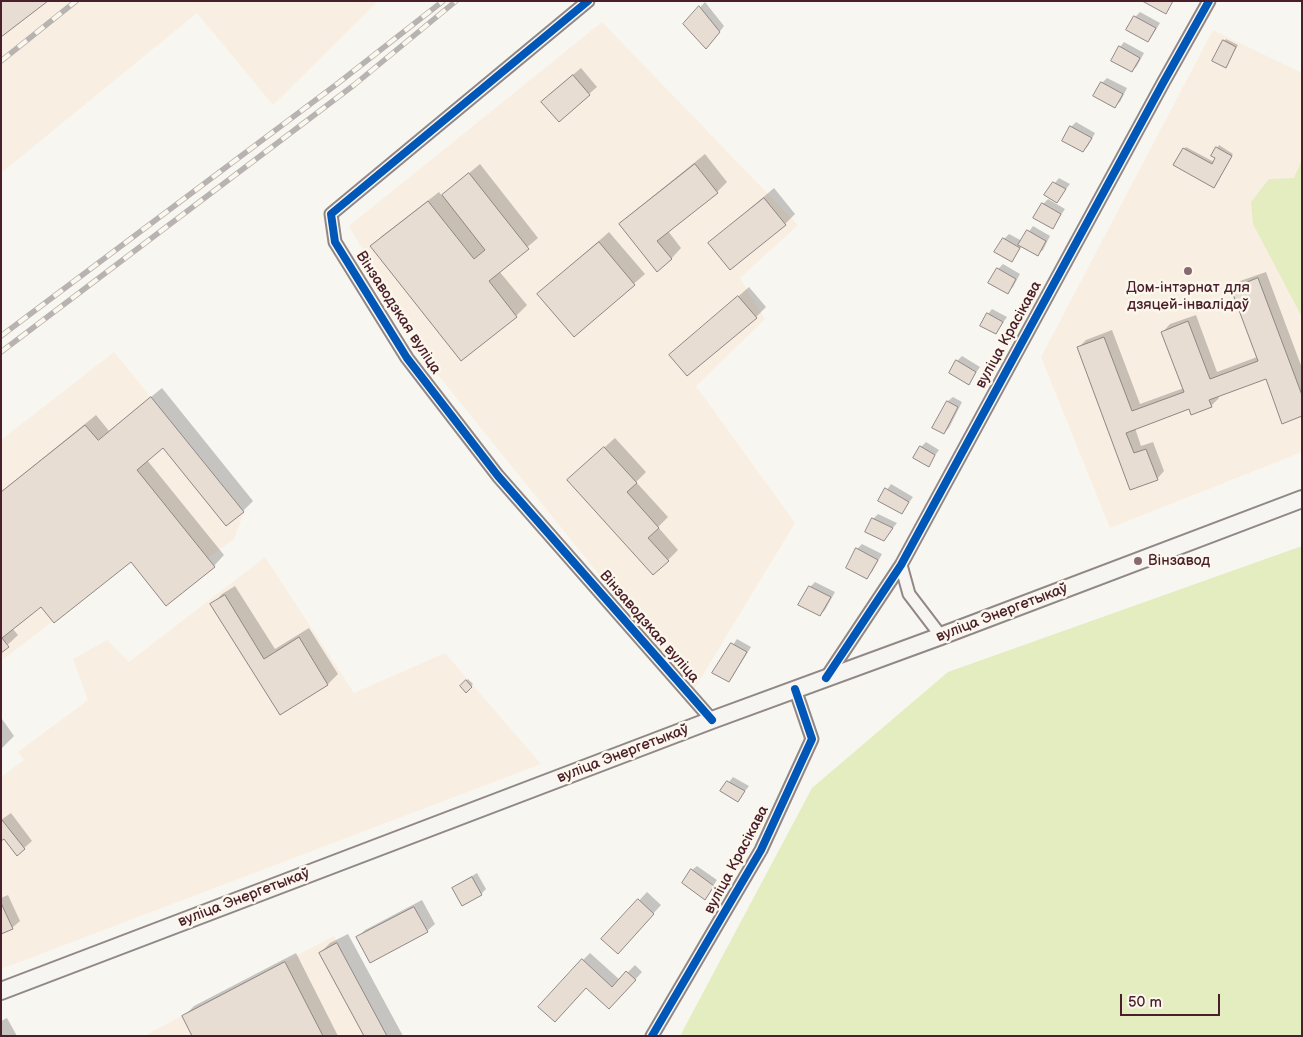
<!DOCTYPE html>
<meta charset="utf-8">
<style>
body{margin:0}
#map{position:relative;width:1303px;height:1037px;overflow:hidden;background:#f8f6f0;font-family:"Balsamiq Sans",sans-serif}
canvas{display:block}
.frame{position:absolute;inset:0;border:2px solid #4a1f2b;pointer-events:none}
.scale{position:absolute;left:1120px;top:994px;width:100px;height:22px;box-sizing:border-box;border:2px solid #4a1f2b;border-top:0;padding-left:6px;font-size:15px;line-height:18px;white-space:nowrap;color:#4a1f2b;-webkit-text-stroke:4px #fbf7ec;paint-order:stroke}
</style>
<div id="map">
<canvas width="1303" height="1037"></canvas>
<div class="frame"></div>
<div class="scale">50 m</div>
</div>
<script>
const context = document.querySelector('canvas').getContext('2d');
context.lineJoin = 'round';
function fill(path, color) { context.fillStyle = color; context.fill(path, 'evenodd'); }
function stroke(path, color, width, dash) { context.strokeStyle = color; context.lineWidth = width; context.lineCap = dash ? 'butt' : 'round'; context.setLineDash(dash || []); context.stroke(path); }
function drawText(font, color, halo, rows, align = 'center') {
  context.font = font + ' "Balsamiq Sans",sans-serif'; context.lineWidth = 5; context.setLineDash([]); context.textBaseline = 'middle'; context.strokeStyle = halo; context.fillStyle = color; for (const [text, x, y, turn = 0] of rows) {
    context.save(); context.translate(x, y); context.rotate((+turn || 0) * Math.PI / 180); context.textAlign = isNaN(turn) ? turn : align; if (halo) context.strokeText(text, 0, 0); context.fillText(text, 0, 0); context.restore();
  }
}
fill(new Path2D(`
 M1 1H378L273 105 197 13 1 173Z
 M602 22 798 225 740 278 765 319 696 386 795 523 693 691 426 360 349 226Z
 M1213 30 1302 73V452L1110 528 1041 357Z
 M114 352 244 512 234 539 208 558 215 567 166 606 130 562 1 661V440Z
 M265 557 354 693 445 653 541 764 1 969V777L24 760 18 752 88 700 73 659 107 640 129 662Z
 M334 936 385 1036H144Z`), '#f9eee2');
fill(new Path2D(`
 M1302 160V317L1253 224 1251 202 1269 179 1294 178Z
 M1302 546V1036H680L812 788 948 672Z`), '#e3edc0');
fill(new Path2D(`
 M705 2 724 26 711 43 685 24Z
 M1140 12 1160 23 1152 36 1148 41 1135 17Z
 M1226 39 1238 45 1227 64 1224 41Z
 M1124 42 1144 53 1137 66 1132 71 1120 47Z
 M581 68 597 87 559 120 550 94Z
 M1107 78 1127 88 1120 102 1115 106 1102 83Z
 M1076 122 1095 133 1088 146 1083 151 1071 127Z
 M1219 145 1233 154 1216 185 1184 149 1186 147 1214 162 1217 158 1212 156Z
 M705 154 727 182 717 192 668 231 681 248 671 259 620 224 631 214Z
 M480 164 538 238 499 271 527 305 516 316 462 359 372 247 382 236 439 192 442 196Z
 M1059 178 1070 184 1057 201 1046 194Z
 M774 188 795 214 785 224 710 243Z
 M1048 199 1065 209 1053 227 1043 204Z
 M1033 226 1050 236 1043 250 1038 254 1022 246 1011 260 1004 239 1009 234 1022 241Z
 M609 232 645 274 574 336 539 294Z
 M1003 264 1020 274 1013 287 1008 292 998 269Z
 M1266 272 1302 368V415L1267 378 1218 396 1219 398 1211 406 1190 408 1135 428 1141 446 1153 442 1164 471 1157 479 1131 488 1078 348 1086 340 1112 330 1140 404 1184 388 1163 332 1170 324 1196 315 1217 372 1257 357 1232 289 1240 281Z
 M749 287 766 307 756 317 671 355Z
 M992 309 1007 317 996 333 988 314Z
 M962 356 980 367 969 383 957 361Z
 M162 388 253 501 243 511 164 446 147 460 224 555 214 566 166 604 131 560 41 605 12 628 18 635 1 651V492L96 415 109 431Z
 M953 397 962 402 949 428 944 433 948 401Z
 M615 438 646 472 636 482 668 517 658 527 678 550 668 560 579 470Z
 M926 442 939 450 928 465 921 447Z
 M891 484 913 497 902 512 880 500Z
 M878 514 897 523 888 534 873 519Z
 M862 544 882 554 872 572 867 577 857 549Z
 M815 582 835 592 825 610 820 615 800 605 810 587Z
 M235 586 275 649 309 628 338 674 328 684 280 713 212 605 222 594Z
 M737 639 751 647 733 676 728 680 714 672Z
 M468 679 473 684 466 691 461 686Z
 M2 719 14 736 1 749V720Z
 M733 777 749 786 738 800 722 791Z
 M11 813 32 841 24 848 4 837 1 820Z
 M697 866 717 880 705 898 692 870Z
 M477 873 486 889 481 894 454 889 459 884Z
 M647 892 661 905 625 945 603 939Z
 M8 895 20 921 12 928 1 933V898Z
 M422 900 435 924 427 931 358 937 365 930Z
 M348 934 403 1036H365L320 953 330 943Z
 M296 953 338 1036H194L184 1016 194 1006Z
 M590 953 620 980 635 965 642 972 617 1000 583 960Z
 M7 1018 17 1036H1V1021Z`), '#0003');
const building = new Path2D(`
 M1 1H48L1 37Z
 M1145 1H1173L1166 14 1144 2Z
 M699 6 720 32 706 49 683 24Z
 M1134 16 1156 28 1148 42 1126 30Z
 M1223 40 1236 47 1226 68 1212 61Z
 M1119 46 1140 58 1132 72 1111 61Z
 M573 75 590 95 559 122 541 102Z
 M1101 82 1123 94 1115 108 1093 96Z
 M1070 126 1092 138 1083 152 1062 141Z
 M1216 147 1232 156 1214 188 1173 165 1183 148 1212 164 1215 158 1211 156Z
 M695 164 718 193 657 241 672 259 657 272 619 224Z
 M469 173 529 249 489 281 517 317 461 361 370 246 428 201 474 259 485 250 442 195Z
 M1053 182 1066 189 1057 203 1044 195Z
 M764 198 786 225 730 270 708 243Z
 M1042 203 1061 214 1053 229 1033 218Z
 M1027 230 1046 241 1038 256 1018 245Z
 M1003 238 1020 248 1012 262 994 252Z
 M599 242 635 285 574 337 537 294Z
 M997 268 1016 279 1008 294 988 283Z
 M1258 278 1302 395V416L1282 424 1266 379 1209 400 1212 407 1191 415 1189 409 1126 433 1134 453 1146 449 1158 480 1130 490 1077 347 1104 337 1132 411 1184 392 1161 332 1188 321 1210 379 1258 361 1231 289Z
 M738 296 757 318 687 376 669 355Z
 M987 313 1003 322 996 334 980 326Z
 M956 360 976 372 969 385 949 373Z
 M151 397 244 512 226 526 163 448 137 470 215 567 166 606 131 562 54 623 41 607 2 638 9 647 1 653V492L85 425 98 440Z
 M947 401 958 407 944 434 932 428Z
 M920 446 935 455 929 467 913 458Z
 M604 447 637 483 627 492 659 528 648 538 669 561 653 575 567 480Z
 M885 488 909 502 902 514 878 501Z
 M872 518 893 528 884 541 865 532Z
 M856 548 878 560 867 579 846 568Z
 M809 586 831 597 820 616 798 605Z
 M225 595 264 659 299 637 328 685 280 715 210 604Z
 M731 643 747 652 729 682 712 673Z
 M466 680 472 687 466 693 460 686Z
 M727 781 745 791 738 802 720 791Z
 M1 820H2L25 849 17 856 4 839 1 841Z
 M691 869 714 886 705 900 682 883Z
 M472 877 482 895 462 906 452 888Z
 M638 899 654 914 618 954 601 939Z
 M1 903 13 929 1 934Z
 M414 907 428 932 370 963 356 937Z
 M337 943 387 1036H364L319 953Z
 M582 959 612 987 626 971 636 980 609 1009 586 988 555 1022 538 1007Z
 M285 962 323 1036H192L182 1016Z`);
fill(building, '#e7ddd3');
stroke(building, '#918787', 1);
const street = new Path2D(`
 M588 1 331 214 335 242 407 358 498 476 712 720
 M901 565 909 594 941 636
 M826 678 901 565 1163 83 1209 1
 M652 1036 761 850 812 739 795 689`);
const secondary = new Path2D(`
 M1 991 712 720 941 636 1302 499`);
stroke(street, '#918787', 15);
stroke(secondary, '#918787', 20);
stroke(street, '#f6f5f1', 11);
stroke(secondary, '#f6f5f1', 16);
const rail = new Path2D(`
 M1 61 76 1
 M1 336 337 84 443 1
 M1 352 354 85 456 1`);
stroke(rail, '#b8b3b1', 5.5);
stroke(rail, '#fbf7ec', 4, [11]);
stroke(new Path2D(`
 M588 1 331 214 335 242 407 358 498 476 712 720
 M826 678 901 565 1163 83 1209 1
 M652 1036 761 850 812 739 795 689`), '#0057b8', 8);
for (const [x, y, r, color] of [
 [1188,271,5,"#876a70"],
 [1138,561,5,"#876a70"]
]) { const dot = new Path2D(); dot.arc(x, y, r, 0, 2 * Math.PI); context.fillStyle = color; context.fill(dot); stroke(dot, '#fbf7ec', 2); }
drawText('15px', '#4a1f2b', '#fbf7ec', [
 ["Дом-інтэрнат для",1188,288],
 ["дзяцей-інвалідаў",1188,305],
 ["Вінзавод",1148,561,"left"]
]);
drawText('15px', '#4a1f2b', '#fbf7ec', [
 ["Вінзаводзкая вуліца",398,313,57],
 ["вуліца Красікава",1009,335,-61],
 ["вуліца Энергетыкаў",1002,613,-21],
 ["Вінзаводзкая вуліца",649,627,49],
 ["вуліца Энергетыкаў",623,754,-21],
 ["вуліца Красікава",737,860,-62],
 ["вуліца Энергетыкаў",244,898,-21]
]);
</script>
